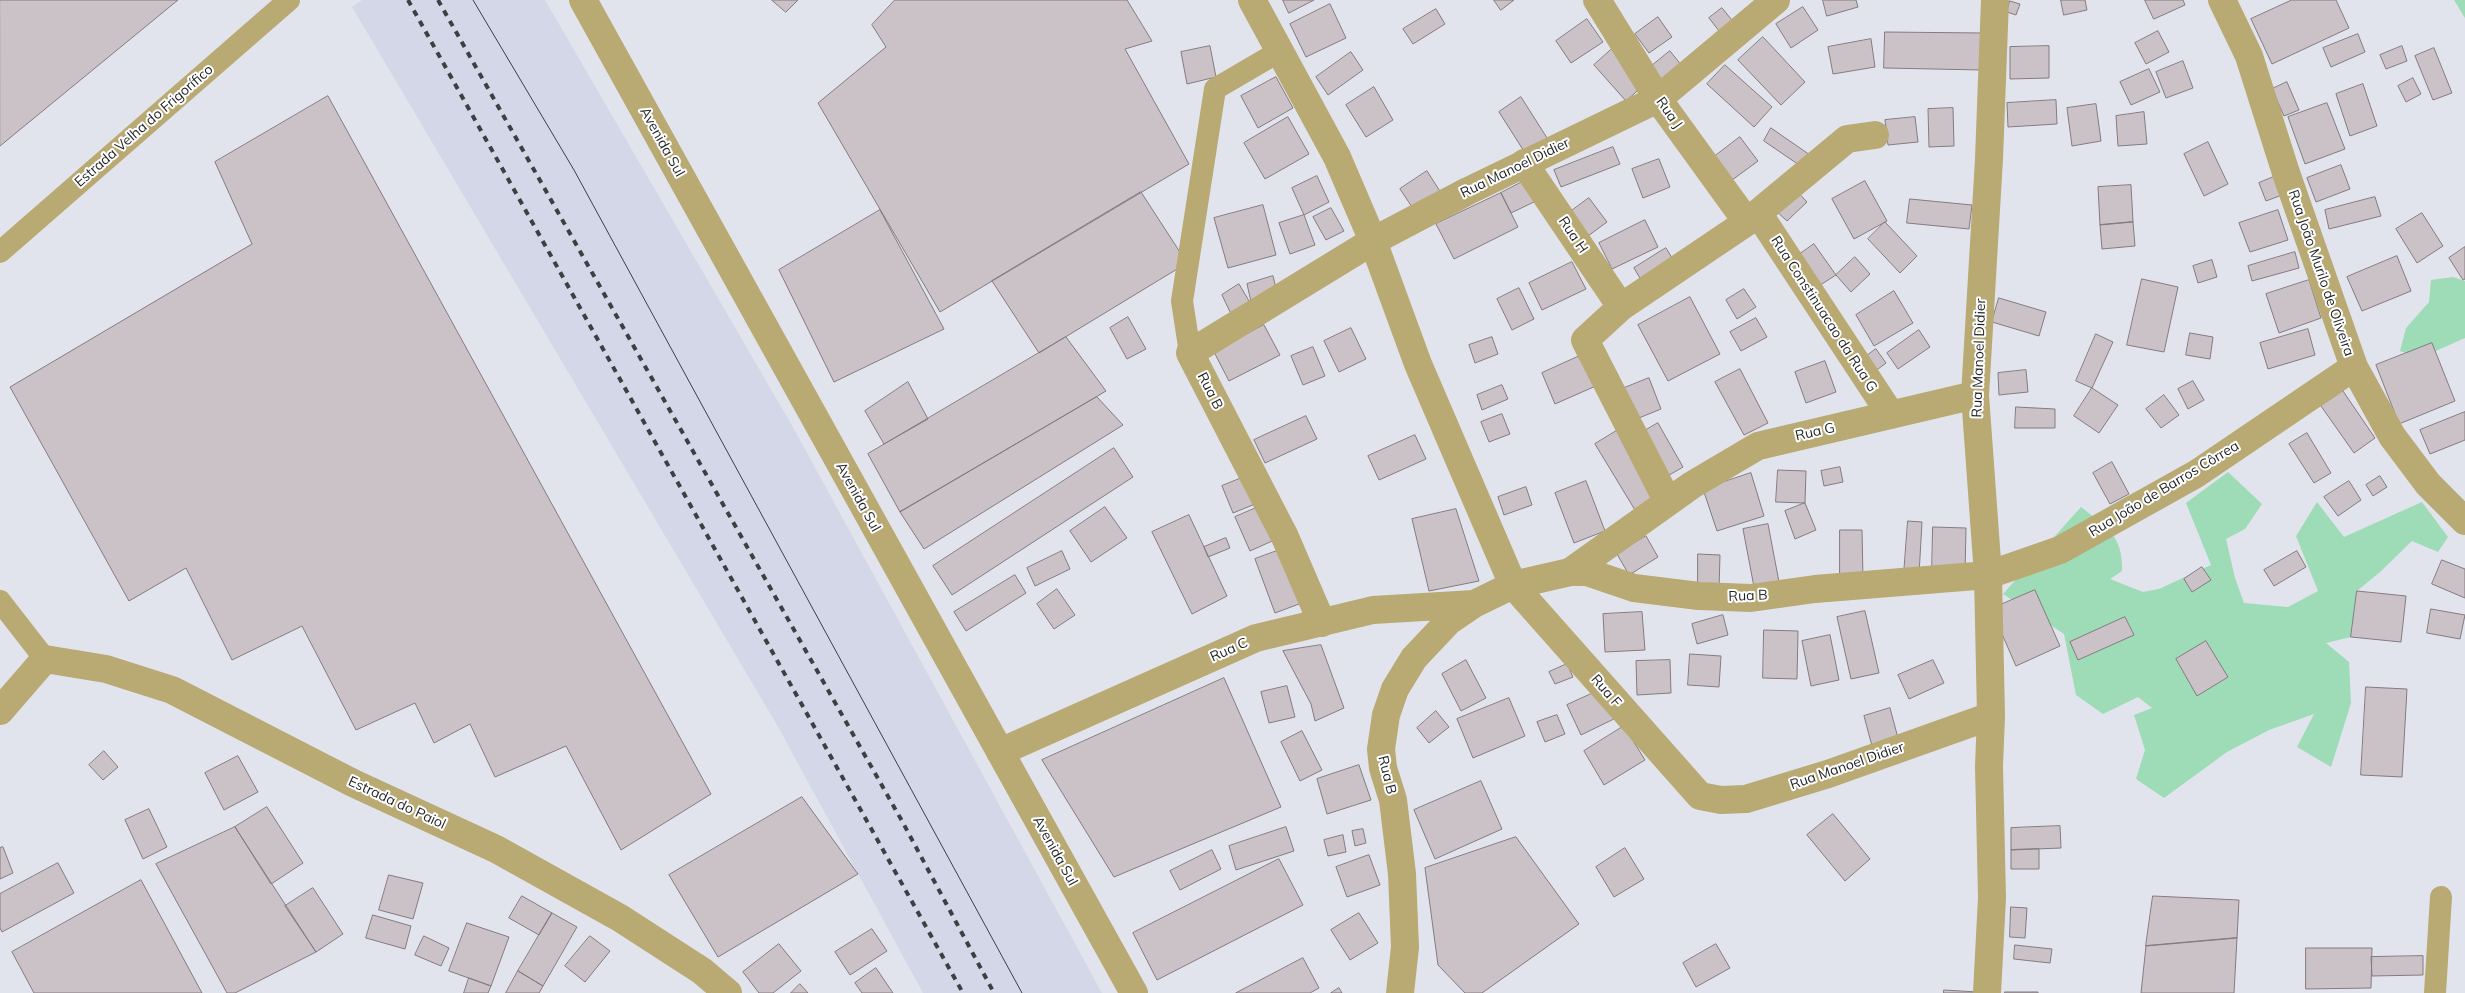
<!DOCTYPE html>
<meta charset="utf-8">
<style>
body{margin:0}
canvas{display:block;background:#e2e4ed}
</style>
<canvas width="2465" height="993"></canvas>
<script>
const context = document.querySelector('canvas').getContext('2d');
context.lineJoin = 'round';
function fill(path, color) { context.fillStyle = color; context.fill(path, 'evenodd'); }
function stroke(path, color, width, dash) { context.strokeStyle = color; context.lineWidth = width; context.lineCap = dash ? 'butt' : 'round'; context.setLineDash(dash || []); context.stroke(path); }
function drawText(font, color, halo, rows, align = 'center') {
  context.font = font + ' Mulish,sans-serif'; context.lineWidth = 4; context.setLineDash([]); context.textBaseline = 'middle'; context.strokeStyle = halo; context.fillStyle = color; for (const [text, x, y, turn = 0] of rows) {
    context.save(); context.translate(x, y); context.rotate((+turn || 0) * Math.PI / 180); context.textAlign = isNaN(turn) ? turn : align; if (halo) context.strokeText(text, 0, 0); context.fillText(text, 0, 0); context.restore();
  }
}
fill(new Path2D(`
 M362 0H545L794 429 1102 993H923L777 725 352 7Z`), '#d3d7e7');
fill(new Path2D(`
 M2454 0H2465V18Z
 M2453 277 2465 281V338L2420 358 2400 351 2406 328 2429 302 2431 280Z
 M2228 472 2262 504 2245 529 2226 539 2235 578 2244 603 2288 607 2318 591 2296 536 2317 502 2344 537 2422 502 2448 537 2438 552 2412 541 2380 572 2357 591 2351 637 2326 643 2349 662 2351 703 2331 767 2297 747 2314 714 2269 730 2227 752 2164 798 2136 779 2145 750 2134 715 2152 708 2138 697 2103 714 2076 695 2064 634 2003 594 2081 507C2107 528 2123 535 2122 571L2110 579 2143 592 2159 589 2211 565 2186 503Z`), '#9edbb7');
const building = new Path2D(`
 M0 0H178L0 146Z
 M772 0H798L786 12Z
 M895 0H1127L1152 41 1125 49 1189 164 940 312 818 103 886 47 872 25Z
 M1283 0H1314L1289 13Z
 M1494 0H1514L1501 10Z
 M1823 0H1856L1858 7 1827 16Z
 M2061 0H2085L2087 10 2064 15Z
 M2145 0H2183L2185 5 2154 19Z
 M2292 0H2336L2349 28 2272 64 2251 19Z
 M2010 1 2020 4 2016 15 2007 12Z
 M1330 4 1346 38 1306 57 1290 24Z
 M1803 7 1818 30 1791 48 1776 24Z
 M1722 8 1736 25 1723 36 1709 18Z
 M1436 9 1445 24 1413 44 1403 29Z
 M1658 17 1672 37 1649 53 1635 34Z
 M1587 19 1603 42 1571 63 1556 41Z
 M2158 31 2169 52 2146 64 2135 43Z
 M1885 32 1983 33 1982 70 1884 68Z
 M2358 34 2365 52 2331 67 2323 48Z
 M1763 37 1805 82 1781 105 1738 60Z
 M1871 39 1875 67 1833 74 1828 47Z
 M1210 46 1216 77 1187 84 1181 52Z
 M2049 46V78L2010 79V47Z
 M2402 46 2407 61 2386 69 2380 55Z
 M1613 48 1645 84 1626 101 1594 65Z
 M2434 48 2452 93 2433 100 2415 56Z
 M1670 51 1686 71 1664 88 1648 69Z
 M1351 52 1363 70 1328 95 1316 77Z
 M2183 61 2193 88 2166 98 2156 72Z
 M1725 65 1772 107 1754 127 1707 84Z
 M2149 69 2160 92 2131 105 2120 82Z
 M1276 77 1293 108 1258 128 1241 96Z
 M2413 78 2421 94 2406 102 2398 86Z
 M2287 82 2299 110 2284 116 2272 89Z
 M2363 84 2377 126 2350 136 2336 94Z
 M1374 87 1393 120 1366 137 1346 105Z
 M328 96 711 794 621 850 566 746 495 777 470 724 434 743 415 703 356 730 302 626 232 660 186 568 129 601 10 387 252 244 215 162Z
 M1521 97 1549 141 1527 156 1499 112Z
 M2056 100 2057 124 2008 127 2007 103Z
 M2327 103 2345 149 2305 164 2288 117Z
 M2096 104 2101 141 2072 146 2067 108Z
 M1953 108 1954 146 1929 147 1928 109Z
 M2144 112 2147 144 2118 146 2116 116Z
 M1288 117 1309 154 1265 179 1244 143Z
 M1915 117 1918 142 1888 145 1885 120Z
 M1771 128 1810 155 1802 167 1764 141Z
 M1740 137 1758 161 1728 183 1710 160Z
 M2208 142 2228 184 2204 196 2184 154Z
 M1613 147 1620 164 1561 187 1554 170Z
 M1659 159 1670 187 1643 198 1632 169Z
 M2341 165 2350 189 2316 202 2307 178Z
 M1427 171 1443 196 1416 213 1400 189Z
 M1317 176 1329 202 1304 215 1292 188Z
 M2276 176 2282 195 2266 201 2259 183Z
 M1528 179 1538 200 1511 213 1501 193Z
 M1865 181 1887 221 1854 239 1832 199Z
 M2131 185 2133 222 2100 225 2098 187Z
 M1793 187 1807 202 1787 221 1772 207Z
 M1141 192 1187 263 1039 353 992 281Z
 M1501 193 1518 227 1454 259 1436 224Z
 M2375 197 2381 216 2329 229 2325 210Z
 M1589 198 1607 222 1588 236 1570 212Z
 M1910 199 1972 205 1969 229 1907 223Z
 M1263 205 1276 255 1228 268 1214 218Z
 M1331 208 1344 231 1326 240 1313 217Z
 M880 210 944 329 834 382 779 270Z
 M2278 210 2288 240 2250 252 2239 223Z
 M2422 213 2443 246 2417 263 2396 229Z
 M1304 215 1315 245 1290 254 1279 223Z
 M1645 220 1658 247 1612 269 1599 243Z
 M1885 222 1917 256 1900 273 1868 239Z
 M2133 222 2135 246 2102 249 2100 225Z
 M1814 244 1836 275 1814 289 1793 259Z
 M2465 247V279L2463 280 2449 258Z
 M1666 248 1677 266 1644 285 1634 268Z
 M2295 252 2299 268 2252 281 2248 266Z
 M2397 256 2411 291 2362 311 2347 277Z
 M1855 257 1870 274 1851 292 1836 275Z
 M2212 260 2217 277 2198 283 2193 266Z
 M1572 262 1586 289 1542 310 1529 283Z
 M1273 276 1277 292 1252 306 1247 284Z
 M2142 279 2178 287 2164 352 2127 345Z
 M2309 280 2321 318 2279 333 2266 294Z
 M1239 284 1252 306 1233 318 1222 295Z
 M1519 288 1534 319 1512 330 1497 299Z
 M1744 289 1756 307 1737 319 1726 300Z
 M1894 291 1913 323 1874 346 1856 315Z
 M1690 297 1720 354 1668 381 1638 325Z
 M1999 298 2046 312 2039 336 1992 322Z
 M1128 317 1146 349 1127 359 1110 328Z
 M1756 318 1767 337 1741 351 1730 332Z
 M1264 325 1280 355 1229 381 1214 352Z
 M1351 328 1366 359 1339 372 1324 341Z
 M2308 329 2315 355 2268 369 2260 343Z
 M1919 330 1930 347 1898 369 1887 353Z
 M2190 333 2213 337 2210 359 2186 355Z
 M2096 334 2113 342 2092 388 2076 381Z
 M1066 337 1106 391 900 512 868 454Z
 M1492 337 1498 354 1475 363 1469 345Z
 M2432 343 2455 401 2399 424 2376 365Z
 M1313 347 1325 376 1303 385 1291 356Z
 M1876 349 1886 363 1874 372 1864 358Z
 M1584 354 1598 385 1555 404 1542 373Z
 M1825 361 1836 392 1806 403 1795 372Z
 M1740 369 1768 423 1744 435 1715 382Z
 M2026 370 2028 392 1999 395 1998 373Z
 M1649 378 1661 409 1634 420 1622 389Z
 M2193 381 2204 400 2188 409 2178 389Z
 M908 382 928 419 884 444 865 411Z
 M1502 385 1508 399 1482 410 1477 395Z
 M2092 388 2118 405 2099 433 2074 416Z
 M2343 391 2375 438 2354 453 2321 406Z
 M2164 395 2179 415 2161 428 2146 409Z
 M1097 397 1123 425 924 549 900 512Z
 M2016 407 2055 409V428H2015Z
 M2465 412V440L2430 454 2420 430Z
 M1502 414 1510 434 1489 442 1481 422Z
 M1306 416 1317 439 1265 463 1254 440Z
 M1658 423 1683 467 1666 477 1641 433Z
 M1618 430 1658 496 1635 510 1595 444Z
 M2307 433 2331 473 2314 483 2289 444Z
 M1415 435 1426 459 1379 480 1368 456Z
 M1114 448 1133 477 952 595 933 566Z
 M2112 462 2129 494 2110 504 2093 473Z
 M1840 467 1843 482 1824 486 1821 471Z
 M1778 470 1806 471 1805 503 1776 502Z
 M1751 473 1764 516 1717 531 1703 489Z
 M1249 475 1260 502 1233 513 1222 486Z
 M2380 476 2387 487 2373 496 2366 485Z
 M1586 481 1605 531 1574 543 1555 493Z
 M2349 481 2361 500 2338 516 2324 497Z
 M1526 487 1532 505 1504 515 1498 497Z
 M1805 503 1816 530 1795 539 1785 511Z
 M1263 505 1281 537 1250 551 1235 517Z
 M1105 507 1127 538 1091 562 1070 531Z
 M1456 509 1479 581 1429 591 1412 519Z
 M1189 515 1227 596 1192 614 1152 532Z
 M1908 521 1922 522 1919 575 1904 574Z
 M1768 524 1779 582 1754 587 1743 529Z
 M1933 527 1966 528 1965 573 1932 572Z
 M1840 530H1862L1863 579H1840Z
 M1646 536 1658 557 1629 575 1617 554Z
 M1226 538 1230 548 1208 557 1204 547Z
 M1285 548 1307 601 1275 613 1255 559Z
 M1062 551 1070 569 1035 586 1027 568Z
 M2297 551 2306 567 2274 586 2264 570Z
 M1698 554 1720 555 1719 589 1698 588Z
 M2442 560 2465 569V598L2432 584Z
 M2202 567 2211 580 2192 592 2184 579Z
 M1015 575 1026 593 966 631 954 612Z
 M1057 589 1075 615 1054 629 1037 604Z
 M2035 590 2060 646 2016 666 1991 609Z
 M2357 591 2406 596 2401 642 2351 637Z
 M2431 609 2465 615 2460 639 2427 633Z
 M1865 611 1879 673 1851 679 1837 617Z
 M1642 612 1645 650 1605 652 1603 614Z
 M1723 615 1728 635 1697 644 1692 624Z
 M2125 617 2134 635 2078 660 2070 642Z
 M1764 630 1798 631 1797 679 1763 678Z
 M1830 635 1839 680 1811 686 1802 641Z
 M2206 641 2228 677 2197 696 2176 659Z
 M1321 645 1344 708 1315 721 1311 704 1283 651Z
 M1690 654 1721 656 1719 687 1688 685Z
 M1466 660 1486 698 1461 711 1442 674Z
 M1670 660 1671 693 1637 695 1636 661Z
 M1933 660 1944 683 1909 699 1898 675Z
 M1567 664 1573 677 1555 684 1549 672Z
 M1224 678 1281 807 1114 877 1042 760Z
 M1287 686 1295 717 1269 723 1261 692Z
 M2366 687 2407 689 2402 777 2361 775Z
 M1602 689 1616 718 1581 735 1567 705Z
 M1509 698 1525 736 1473 758 1457 719Z
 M1890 708 1898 738 1872 746 1864 716Z
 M1436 711 1449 727 1429 743 1417 728Z
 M1557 715 1565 734 1545 742 1537 722Z
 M1624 726 1645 760 1604 785 1584 751Z
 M1302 731 1322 770 1300 781 1281 742Z
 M104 751 118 767 103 780 89 765Z
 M238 756 258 792 224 810 205 773Z
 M1359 765 1371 800 1327 814 1317 779Z
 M1481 781 1502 829 1435 859 1414 810Z
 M802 797 858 874 718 957 669 875Z
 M267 807 303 863 271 884 235 827Z
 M149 809 167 847 143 859 125 820Z
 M1833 814 1870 859 1845 881 1807 835Z
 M2060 826 2061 848 2011 850V828Z
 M235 827 316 952 235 993H227L156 864Z
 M1286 827 1294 851 1236 870 1229 846Z
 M1363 829 1366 843 1355 846 1352 831Z
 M1343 835 1346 852 1328 856 1324 840Z
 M1516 837 1579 924 1482 993H1465L1438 965 1425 868Z
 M3 847 13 873 0 879V848Z
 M1625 848 1644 879 1614 897 1596 867Z
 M2039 849V869H2011V850Z
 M1212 850 1221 869 1180 890 1170 871Z
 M1369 855 1380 885 1347 897 1336 867Z
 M1279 859 1303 905 1157 980 1133 933Z
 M58 863 74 893 2 932 0 928V894Z
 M389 875 423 883 413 919 379 910Z
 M141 880 202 993H34L12 952Z
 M313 888 343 934 316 952 285 906Z
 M522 896 552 913 539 935 509 918Z
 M2153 896 2239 900 2237 938 2146 946Z
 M2011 907 2027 908 2025 938 2010 937Z
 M552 913 577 927 543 986 518 971Z
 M1359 913 1378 943 1350 960 1331 930Z
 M373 915 411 926 405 949 366 938Z
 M467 923 509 937 491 986 449 971Z
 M872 929 887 951 850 975 835 952Z
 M424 936 449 948 441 966 415 955Z
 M590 936 610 951 585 982 565 966Z
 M2237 938 2234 993H2141L2146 946Z
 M779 944 801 971 773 993H759L743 972Z
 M1716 944 1730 968 1696 987 1683 963Z
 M2015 945 2052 949 2050 963 2014 959Z
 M2306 948H2372L2371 988 2306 989Z
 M2423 956V975L2372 976 2371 957Z
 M1303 958 1319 988 1310 993H1236Z
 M876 968 893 993H862L855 983Z
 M518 971 543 986 539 993H506Z
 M469 978 491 986 488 993H464Z
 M800 984 808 993H791Z
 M1339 988 1342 993H1331Z
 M1944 990 1977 992V993H1944Z
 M2005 992H2038V993H2005Z`);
fill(building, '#cbc2c7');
stroke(building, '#847b80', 1);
stroke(new Path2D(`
 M0 252 289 0
 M1190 353 1182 301 1215 89 1280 51
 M0 601 45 659
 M2435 993 2441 897`), '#b9a972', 22);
stroke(new Path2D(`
 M583 0 1134 993
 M1252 0 1337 157 1373 241 1418 364 1513 585 1700 796 1721 800 1746 799 1828 774 1991 716
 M1597 0 1658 99 1747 222
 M2222 0 2249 56 2286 173 2354 367 2392 436 2428 484 2465 521
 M1524 163 1621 307
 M1758 213 1891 415
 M1668 502 1585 340 1621 307 1747 222 1847 139 1875 135
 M1570 572 1692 485 1758 446 1975 395
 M1322 623 1285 537 1190 353 1373 241 1468 191 1658 99 1776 0
 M0 711 45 659 106 669 172 690 353 783 496 849 620 918 702 971 728 993
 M1000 752 1256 638 1373 610 1474 604
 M1400 993 1405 947 1402 874 1393 800 1383 768 1381 749 1386 715 1395 689 1414 658 1449 621 1474 604 1513 585 1570 572H1587L1634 588 1699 596 1751 598 1815 589 1988 575 2060 550 2196 474 2354 367
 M1987 993 1992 898 1989 766 1991 716 1988 575 1975 395 1989 159 1995 0`), '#b9a972', 28);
stroke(new Path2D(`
 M473 0 574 170 1022 993`), '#3e3f43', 1);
stroke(new Path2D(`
 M408 0 963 993
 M438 0 902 821 994 993`), '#3e3f43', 4, [6, 6]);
drawText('14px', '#1f2023', '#fff', [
 ["Rua J",1669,113,55],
 ["Estrada Velha do Frigorífico",144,126,-41],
 ["Avenida Sul",662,142,61],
 ["Rua Manoel Didier",1515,168,-26],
 ["Rua H",1573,235,56],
 ["Rua João Murilo de Oliveira",2321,273,71],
 ["Rua Constinuacao da Rua G",1824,314,57],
 ["Rua Manoel Didier",1979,358,-88],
 ["Rua B",1210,391,63],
 ["Rua G",1815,432,-13],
 ["Rua João de Barros Côrrea",2164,489,-31],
 ["Avenida Sul",858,497,61],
 ["Rua B",1748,596,-2],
 ["Rua C",1229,650,-24],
 ["Rua F",1606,691,49],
 ["Rua Manoel Didier",1847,766,-19],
 ["Rua B",1387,775,76],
 ["Estrada do Paiol",397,803,25],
 ["Avenida Sul",1055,851,61]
]);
</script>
